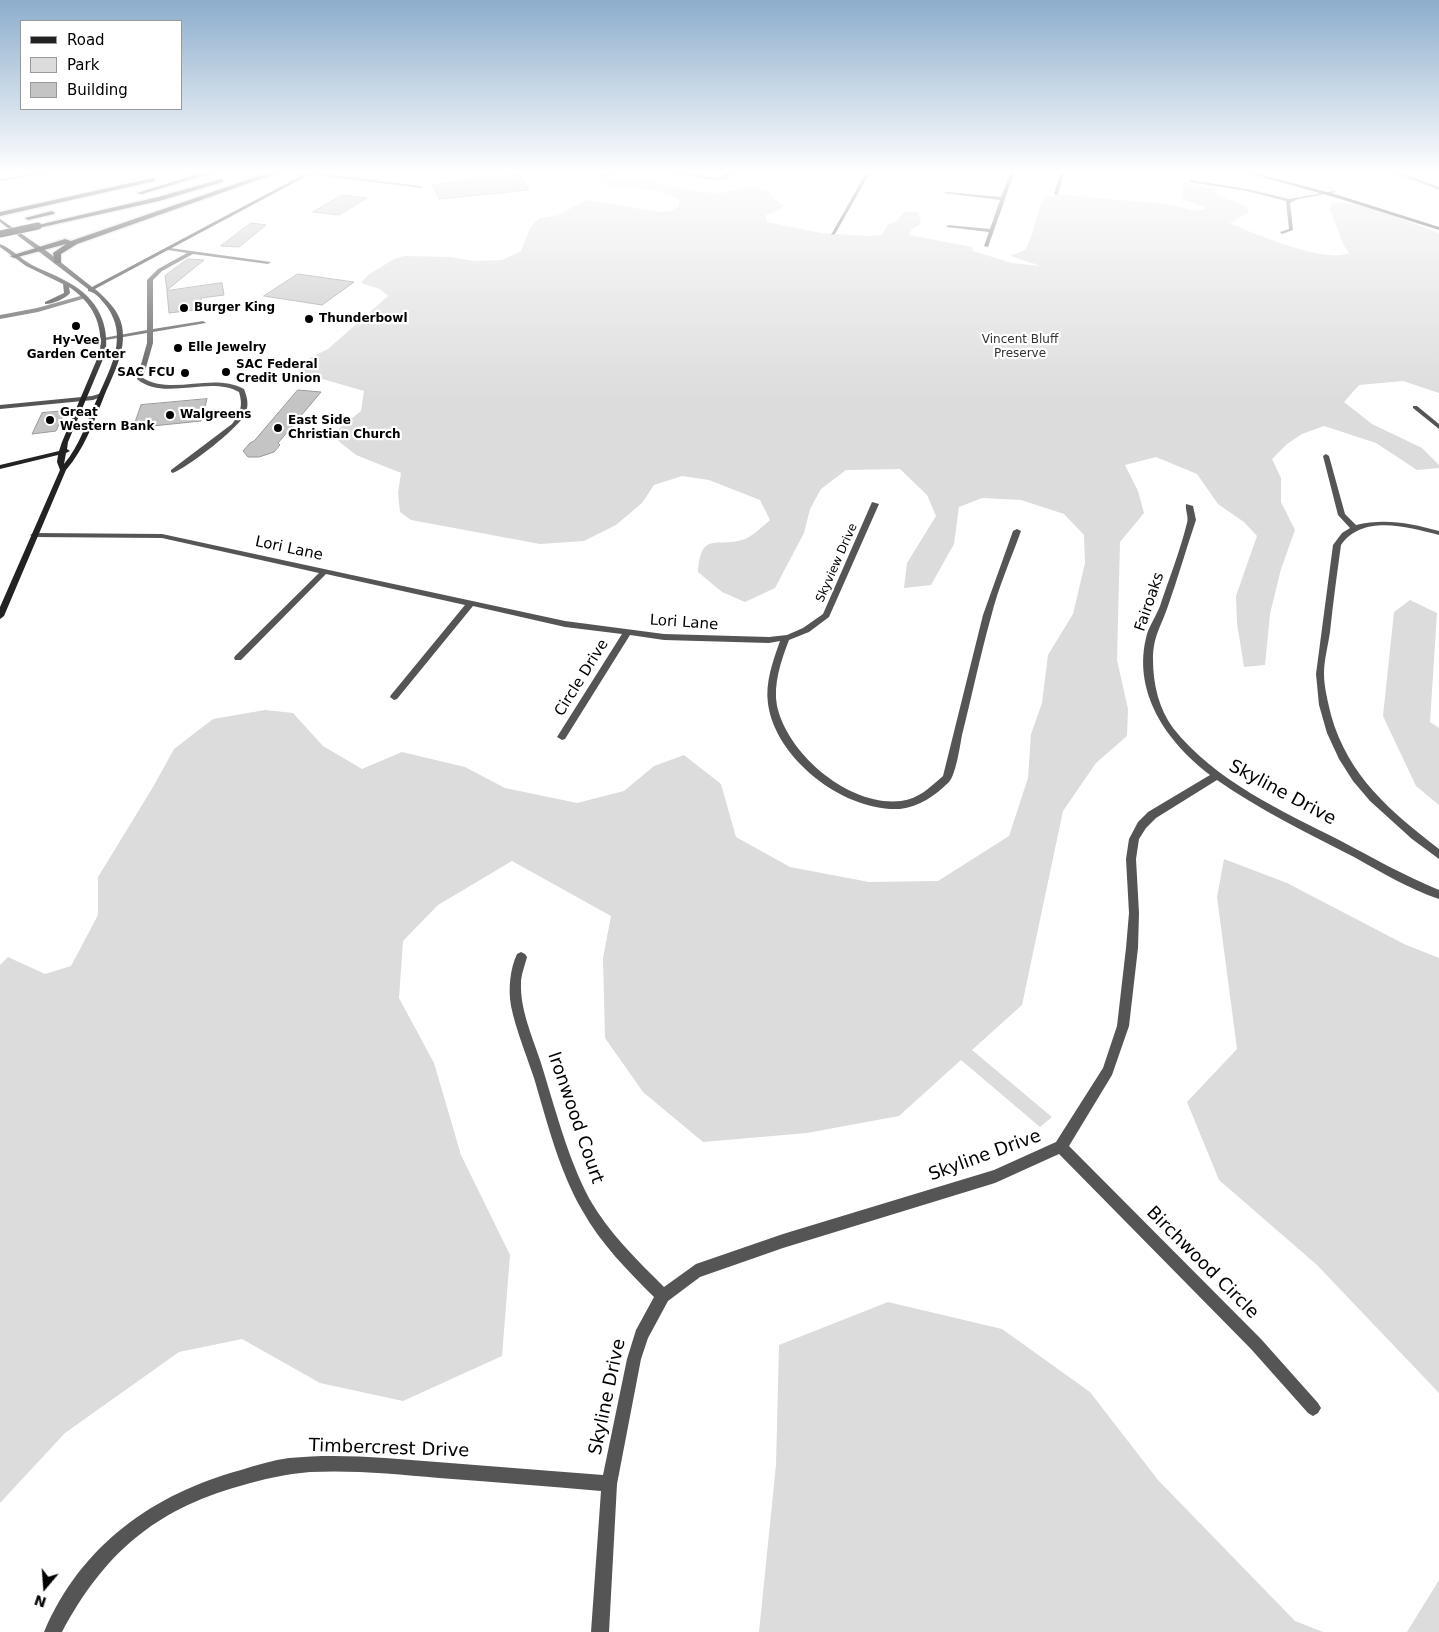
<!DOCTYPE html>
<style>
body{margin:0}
#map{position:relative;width:1439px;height:1632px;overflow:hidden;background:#fff;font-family:"DejaVu Sans",sans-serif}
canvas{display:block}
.legend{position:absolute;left:20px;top:20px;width:162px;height:90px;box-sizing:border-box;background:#fff;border:1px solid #999;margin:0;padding:6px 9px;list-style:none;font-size:15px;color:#000}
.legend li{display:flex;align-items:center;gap:10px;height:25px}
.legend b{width:25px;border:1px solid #999}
.north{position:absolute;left:20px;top:1562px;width:50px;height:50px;-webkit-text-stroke:4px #fff;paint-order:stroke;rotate:198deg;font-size:14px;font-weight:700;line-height:20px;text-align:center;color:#000}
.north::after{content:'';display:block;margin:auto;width:18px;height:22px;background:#000;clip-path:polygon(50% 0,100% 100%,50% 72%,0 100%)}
</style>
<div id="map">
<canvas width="1439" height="1632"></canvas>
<ul class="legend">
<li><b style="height:6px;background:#222"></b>Road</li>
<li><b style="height:14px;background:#dcdcdc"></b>Park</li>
<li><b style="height:14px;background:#c4c4c4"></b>Building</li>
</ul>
<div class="north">N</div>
</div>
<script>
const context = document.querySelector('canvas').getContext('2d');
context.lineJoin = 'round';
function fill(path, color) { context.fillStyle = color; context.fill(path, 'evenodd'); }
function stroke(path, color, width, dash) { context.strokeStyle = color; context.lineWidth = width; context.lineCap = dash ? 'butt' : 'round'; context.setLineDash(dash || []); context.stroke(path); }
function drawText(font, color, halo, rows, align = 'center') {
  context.font = font + ' "DejaVu Sans",sans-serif'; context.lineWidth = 4.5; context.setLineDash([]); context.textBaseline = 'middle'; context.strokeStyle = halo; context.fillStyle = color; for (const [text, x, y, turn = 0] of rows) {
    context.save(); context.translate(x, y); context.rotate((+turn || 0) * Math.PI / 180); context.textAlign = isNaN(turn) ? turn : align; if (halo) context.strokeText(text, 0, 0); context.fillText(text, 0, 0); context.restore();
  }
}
fill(new Path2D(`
 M602 171H620L614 177 616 179 653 182 701 192 718 193 752 187 768 190 770 196 784 206 777 211 765 215 767 222 821 233 868 236 882 235 888 224 895 222 906 211 918 212 921 220 919 225 912 229 909 235 972 247 973 251 1012 263 1041 266 1010 256 1025 250C1036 231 1035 215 1045 196H1054L1056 194 1164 204 1199 211 1206 208 1183 199V182L1218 189 1216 195 1246 206 1249 212 1230 223C1255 234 1325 264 1349 253L1343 244 1330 209 1332 203C1361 201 1411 223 1439 233V393L1403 381 1359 385 1344 402 1372 424 1422 448 1439 465V468L1417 470 1376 443 1324 426 1302 434 1287 444 1272 459 1281 478V502L1295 530 1281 569 1270 614 1265 665 1244 667 1237 623 1236 596 1257 536 1244 522 1218 504 1197 474 1156 457 1125 465 1138 491 1144 513 1120 542 1117 660 1128 709 1127 736 1096 763 1063 811 1022 1005 972 1050 1052 1117 1040 1127 961 1060 899 1116 807 1133 703 1142 643 1092 605 1038 603 958 611 916 512 861 438 905 403 941 399 998 434 1063 461 1155 510 1255 502 1356 403 1401 320 1383 242 1339 179 1352 65 1433 0 1503V965L8 957 45 974 71 966 98 915V877L153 787 174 749 213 719 265 710 293 713 323 746 362 769 402 752 465 767 505 788 577 803 624 791 654 766 684 755 721 784 736 837 790 867 869 882 938 881 1009 836 1028 778 1031 734 1042 703 1048 655 1073 614 1085 563 1084 535 1064 514 1021 500 982 498 959 507 954 544 931 585 904 588 907 563 936 516 927 495 900 469 846 470 821 489 810 509 804 533 775 588 745 602 722 592 698 572C701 529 718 549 745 539 753 536 763 526 770 520L760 500 709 480 682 476 654 485 642 503 616 525 584 541 540 544 411 520 400 512 398 493 401 473 356 455 331 435 361 411 364 391 298 372 304 361 328 349 388 296 380 289 361 283 368 275 394 259 404 256 451 257 473 261 502 260 521 251 530 228 539 218 560 215 574 206 587 200 661 212 672 211 679 206V200C670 196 663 192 653 190 636 187 609 191 596 178Z
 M1410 600 1437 613 1430 722 1439 728V805L1416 786 1383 716 1394 612Z
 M1224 859 1287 883 1404 944 1439 958V1393L1317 1265 1219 1180 1187 1102 1237 1049 1217 897Z
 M888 1302 1002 1329 1090 1392 1158 1480 1295 1621 1323 1632H759L776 1465 779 1345Z
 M1439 1580V1632H1407Z`), '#dcdcdc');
const building = new Path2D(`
 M520 175 529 190 439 199 432 185Z
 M342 195 367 198 339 215 313 212Z
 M251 223 266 225 239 247 221 246Z
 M188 259 204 260 167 290 165 276Z
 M298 274 354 282 322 305 264 296Z
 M222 283 224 295 201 298 202 309 169 313 167 291Z
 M298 390 321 392 278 443 280 445 274 452 259 457H248L243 451 250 443 254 441Z
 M207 399 201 421 133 428 141 405Z
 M65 411 56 431 32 434 42 413Z`);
fill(building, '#c4c4c4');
stroke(building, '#999', 1);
const highway = new Path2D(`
 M208 171H219L142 194 137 193Z
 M273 171H283L77 244 61 254V263H55L53 253 66 244 14 258 10 256 65 239 71 241Z
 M153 178 155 179V181L0 216V212Z
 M221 179 223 180V182L159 201 38 228 34 226 158 197Z
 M52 211 55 213 54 214 28 220 25 218Z`);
stroke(highway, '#dbdbdb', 3);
fill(new Path2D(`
 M48 171H61L0 181V179Z
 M657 171H671L716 178 723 177 728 171H733L726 179 716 180Z
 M867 171H871L835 234 831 235Z
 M1011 171H1015L988 247 984 246 989 232 946 227 948 225 990 229 1000 200 944 193 946 192 1001 197Z
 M1061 171H1065L1058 194 1056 195 1054 194Z
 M1390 171H1397L1439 187V190Z
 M309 172 421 186 423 187 421 188 307 174Z
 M1191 180 1247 189 1289 199 1334 191 1336 192 1298 199 1290 203 1293 230 1282 234 1280 232 1289 229 1286 201 1247 191 1189 182Z
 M170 248 271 262 268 264 193 254 162 271 153 280V329L203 321 206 323 153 332V343L143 378C173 396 212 372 244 389 247 397 249 404 246 412 241 427 188 467 173 473L171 472V470L232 424C241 413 243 405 239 392 209 375 164 402 137 379L147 343V333L106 340 103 338 147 330V280L158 269 187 253 168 250Z
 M84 295 86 296V298L38 312 0 319V315L37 308Z
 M102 393 104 394V396L93 400 0 409V405L92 396Z
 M1413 406H1417L1439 424V429L1413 408Z
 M1326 454 1329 456 1345 514 1356 525C1384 518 1411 523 1439 531V535C1407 527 1363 514 1341 545 1337 574 1333 603 1330 632 1328 646 1324 660 1324 674 1324 687 1328 702 1331 715 1348 776 1391 812 1439 849V859L1412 839 1370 801 1353 781 1339 759 1327 733 1319 705 1316 674 1333 545 1342 533 1350 528 1338 515 1323 456Z
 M872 502 879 504 829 617 809 632 789 640C781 661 773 684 777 706 788 755 850 807 901 801 919 799 930 787 943 776L983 615 1013 531 1017 529 1021 531C1011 559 998 588 991 617 980 656 972 696 962 735 960 746 956 774 949 782 936 795 919 807 900 809 845 812 776 760 768 704 765 682 773 661 780 641L769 643 664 640 630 635 565 739 562 740 557 737 622 634 565 627 473 606 397 699 394 700 390 697 391 695 465 605 326 574 241 660H235L234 658 235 656 319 573 162 538 34 537 30 535 34 533 162 534 565 621 664 634 769 637 787 635 803 628 823 614Z
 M1186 504 1193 506 1196 520C1186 549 1178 578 1168 606 1161 627 1153 636 1153 660 1153 684 1159 709 1173 728 1215 781 1282 811 1341 841 1373 858 1405 876 1439 890V899C1409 889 1381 872 1354 857 1307 833 1260 810 1217 780L1156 818 1146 828 1139 839 1136 859 1139 913 1138 948 1129 1026 1112 1075 1069 1146 1261 1339 1318 1403 1321 1408 1318 1413 1313 1416 1308 1413 1251 1349 1059 1154 995 1183 783 1248 700 1277 668 1301 648 1338 641 1359 617 1484 609 1632H591L601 1491C547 1486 493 1482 439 1478 396 1474 353 1470 310 1472 286 1474 263 1479 240 1486 154 1510 104 1554 62 1632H44C81 1545 153 1494 241 1470 257 1465 273 1460 289 1458 338 1453 388 1458 437 1462 492 1466 547 1471 603 1475L627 1359 636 1330 654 1297C627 1270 601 1244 582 1210 559 1170 547 1122 534 1078 526 1054 516 1030 511 1006 508 989 510 969 517 954L521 952 525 954 527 957C525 965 521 975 521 983 520 1009 532 1036 540 1060 555 1107 567 1157 590 1200 609 1233 637 1260 664 1287L696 1264 783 1234 994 1170 1056 1142 1103 1068 1117 1026 1126 948 1129 913 1126 859 1129 839 1138 822 1148 812 1210 775C1167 742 1131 692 1147 634 1150 625 1156 616 1160 606 1169 579 1180 551 1187 523 1189 517 1185 510 1186 504Z`), '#555');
fill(new Path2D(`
 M310 171H316L95 289C107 299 119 311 122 326 127 352 112 376 103 399 93 424 84 449 66 470L4 616 0 619V607L60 470 57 462 58 455 0 469V465L59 451 62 442 100 352C103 324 93 303 69 287L70 293C65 299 53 304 45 304V302L64 293 63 284 26 266 0 247V244C12 249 21 259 32 265 43 271 54 274 64 280 94 295 109 318 106 352L68 442 67 449 70 451 66 453 64 464C80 445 87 421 97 399 105 379 117 359 117 337 117 324 112 312 103 302 99 297 94 292 88 291V289L0 222V219L48 252 92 287Z
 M1240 171H1248L1338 195 1439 227V230L1334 197Z`), '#222');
fill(highway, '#000');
const highwayBridge = new Path2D(`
 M0 234 38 226`);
stroke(highwayBridge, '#dbdbdb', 8, []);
stroke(highwayBridge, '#000', 7);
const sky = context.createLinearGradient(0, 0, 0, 400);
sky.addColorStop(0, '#8cadcc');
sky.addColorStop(0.43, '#fff');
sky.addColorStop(1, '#ffffff00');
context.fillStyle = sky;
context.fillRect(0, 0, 1439, 400);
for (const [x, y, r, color] of [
 [184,308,5,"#000"],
 [309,319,5,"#000"],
 [76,326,5,"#000"],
 [178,348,5,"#000"],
 [226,372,5,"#000"],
 [185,373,5,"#000"],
 [170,415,5,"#000"],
 [50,420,5,"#000"],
 [278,428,5,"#000"]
]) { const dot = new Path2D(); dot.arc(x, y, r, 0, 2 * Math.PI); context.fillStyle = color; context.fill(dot); stroke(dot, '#fff', 2); }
drawText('bold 12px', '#000', '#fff', [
 ["Burger King",194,308],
 ["Thunderbowl",319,319],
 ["Hy-Vee",76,341,"center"],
 ["Garden Center",76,355,"center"],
 ["Elle Jewelry",188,348],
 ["SAC Federal",236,365],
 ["Credit Union",236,379],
 ["SAC FCU",175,373,"right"],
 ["Great",60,413],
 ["Western Bank",60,427],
 ["Walgreens",180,415],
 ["East Side",288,421],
 ["Christian Church",288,435]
], 'left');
drawText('12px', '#333', '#fff', [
 ["Vincent Bluff",1020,340],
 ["Preserve",1020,354]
]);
drawText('12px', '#000', '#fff', [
 ["Skyview Drive",837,563,-66]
]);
drawText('15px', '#000', '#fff', [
 ["Lori Lane",289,549,12],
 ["Fairoaks",1150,602,-71],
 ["Lori Lane",684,623,4],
 ["Circle Drive",582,678,-58]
]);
drawText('18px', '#000', '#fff', [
 ["Skyline Drive",1282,793,28],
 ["Ironwood Court",575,1118,71],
 ["Skyline Drive",985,1156,-20],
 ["Birchwood Circle",1202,1263,45],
 ["Skyline Drive",608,1397,-78],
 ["Timbercrest Drive",389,1449,2]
]);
</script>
